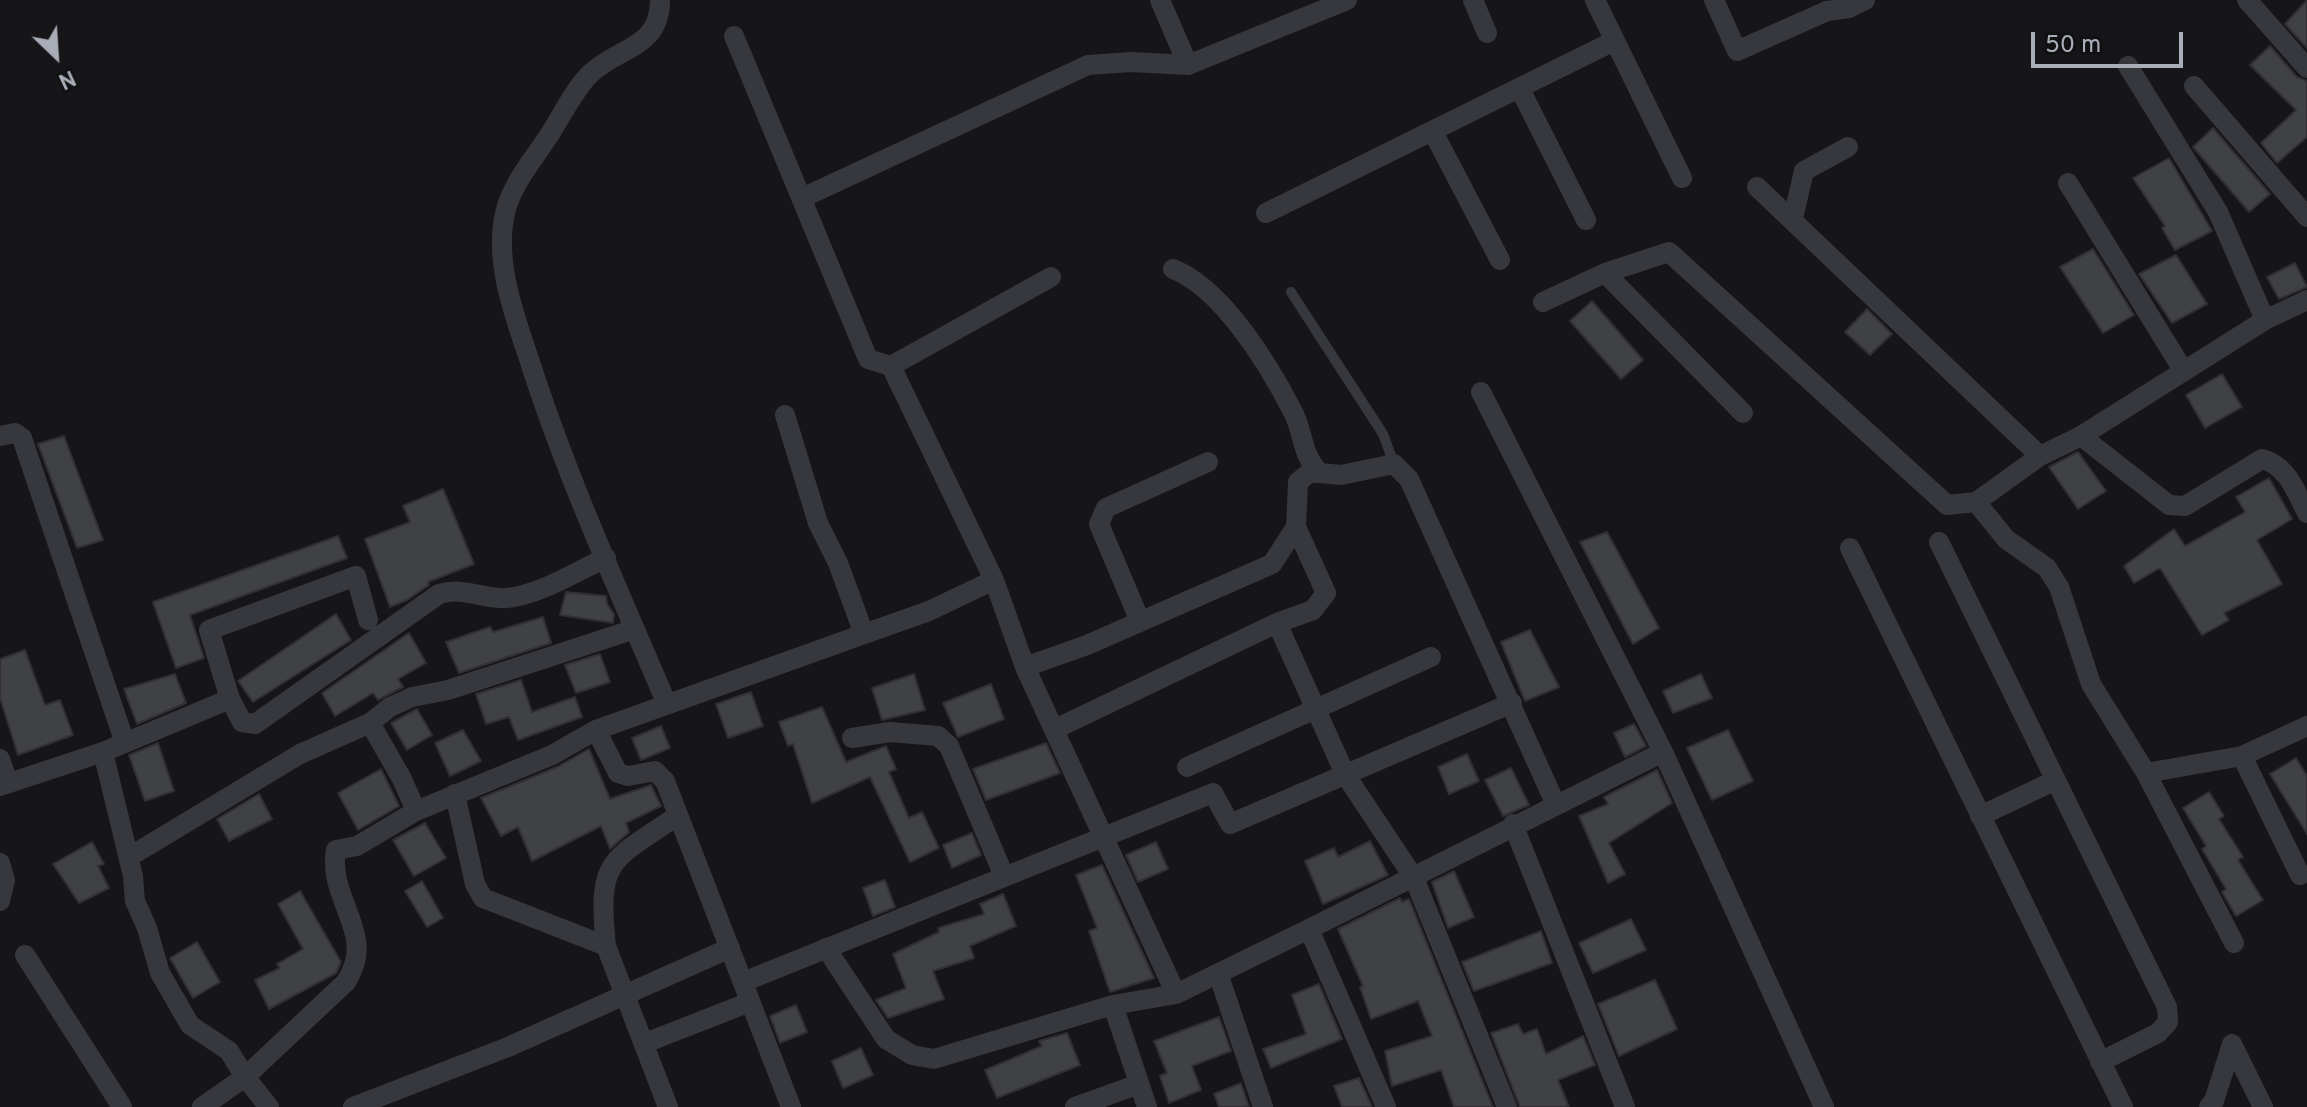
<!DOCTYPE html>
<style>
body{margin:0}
#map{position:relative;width:2307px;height:1107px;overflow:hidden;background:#161618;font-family:Overpass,sans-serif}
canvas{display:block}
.north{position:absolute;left:16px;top:16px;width:80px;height:80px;-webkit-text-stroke:6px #111113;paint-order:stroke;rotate:155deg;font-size:22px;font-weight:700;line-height:32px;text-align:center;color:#a8adb8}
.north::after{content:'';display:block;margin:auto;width:28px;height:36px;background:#a8adb8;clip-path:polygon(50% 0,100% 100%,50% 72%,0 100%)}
.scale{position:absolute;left:2031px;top:32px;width:152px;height:36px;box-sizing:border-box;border:4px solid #a8adb8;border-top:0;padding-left:10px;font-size:24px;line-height:28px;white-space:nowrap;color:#a8adb8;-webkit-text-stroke:6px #111113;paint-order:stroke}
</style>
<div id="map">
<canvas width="2307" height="1107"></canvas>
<div class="north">N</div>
<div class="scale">50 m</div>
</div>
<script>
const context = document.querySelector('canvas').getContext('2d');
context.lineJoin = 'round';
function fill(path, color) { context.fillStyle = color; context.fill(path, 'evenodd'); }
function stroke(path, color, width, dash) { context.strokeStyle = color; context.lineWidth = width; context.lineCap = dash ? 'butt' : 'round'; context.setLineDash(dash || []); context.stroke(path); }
const building = new Path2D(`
 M2307 0V48L2285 24Z
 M2270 46 2297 77 2307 81V137L2277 163 2261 143 2296 110 2250 65Z
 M2213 128 2270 194 2249 212 2193 147Z
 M2169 158 2212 231 2175 250 2162 228 2165 226 2133 178Z
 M2093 249 2134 315 2103 333 2060 267Z
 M2176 255 2207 304 2172 323 2139 274Z
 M2295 263 2307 287 2279 299 2267 277Z
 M1592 301 1643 360 1621 379 1570 321Z
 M1867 309 1892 334 1870 355 1845 332Z
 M2222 374 2242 407 2205 428 2186 395Z
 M64 436 103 540 77 548 38 444Z
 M2078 452 2106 491 2078 509 2049 467Z
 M2269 478 2292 519 2257 540 2282 584 2224 613 2229 620 2202 635 2160 568 2134 583 2124 566 2174 529 2185 546 2245 512 2236 497Z
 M443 489 474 564 428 582 429 585 407 600 390 607 365 539 410 522 403 506Z
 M1607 532 1659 628 1633 644 1580 542Z
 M338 536 347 558 190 615 204 658 176 668 153 602Z
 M566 592 606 596 607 604 614 614 613 623 560 615Z
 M336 614 351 640 253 702 238 681Z
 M543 617 551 643 459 673 446 642 490 627 493 632Z
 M1530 630 1559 687 1525 701 1501 642Z
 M409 633 426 663 398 679 403 687 378 700 373 693 335 716 322 693Z
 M25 650 45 705 60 700 73 735 18 755 0 698V659Z
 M600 654 610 682 576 693 565 665Z
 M175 674 186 703 137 724 124 689Z
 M914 674 925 710 882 720 872 688Z
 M1701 674 1712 698 1673 713 1663 691Z
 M521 680 532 712 575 697 582 717 518 740 509 717 486 724 476 694Z
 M991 684 1004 719 958 737 943 703Z
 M751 692 763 726 728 738 716 704Z
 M822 707 846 762 886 746 896 769 889 772 909 818 922 812 939 848 910 862 870 777 812 803 793 744 788 746 779 722Z
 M417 709 432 735 407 750 391 723Z
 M1634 724 1646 746 1625 757 1614 733Z
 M661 726 670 748 641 760 632 738Z
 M463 730 481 761 450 776 435 743Z
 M1728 730 1753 781 1712 800 1687 748Z
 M158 743 174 791 145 801 129 755Z
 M1046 743 1060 773 986 800 973 769Z
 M589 749 610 799 651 785 661 806 626 823 629 832 610 849 601 826 532 861 518 827 501 836 481 798 557 767Z
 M1467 754 1479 781 1449 794 1438 767Z
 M2296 758 2307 776V834L2270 774Z
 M1511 768 1529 805 1503 816 1485 780Z
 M381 769 399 806 358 830 338 793Z
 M1657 770 1672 803 1609 843 1625 874 1608 883 1579 816 1608 804 1604 797Z
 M2209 792 2224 816 2219 819 2243 857 2238 860 2263 900 2236 916 2222 892 2226 889 2202 849 2206 846 2183 808Z
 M259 794 272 819 229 841 217 819Z
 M425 823 446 858 414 876 393 840Z
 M972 833 981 855 952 868 943 845Z
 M1370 841 1388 875 1323 904 1305 861 1334 848 1338 857Z
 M92 842 104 864 98 866 109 888 79 903 53 864Z
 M1156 842 1168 869 1138 882 1126 855Z
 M1102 865 1154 978 1110 992 1089 931 1097 928 1076 875Z
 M1454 871 1474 917 1448 928 1432 882Z
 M885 880 895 907 873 916 863 888Z
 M422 881 443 918 427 927 405 891Z
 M300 891 341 962 336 973 269 1009 255 980 280 968 277 964 303 949 278 904Z
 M1003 894 1016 926 970 946 974 958 933 971 944 999 888 1018 876 1000 906 988 893 954 939 932 938 928 984 914 980 904Z
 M1400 898 1402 902 1409 899 1493 1107H1454L1441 1070 1392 1086 1385 1051 1432 1036 1418 1001 1371 1019 1360 987 1363 986 1338 929Z
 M1631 919 1646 950 1593 973 1579 943Z
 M1541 931 1552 963 1474 991 1462 962Z
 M197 942 220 982 193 998 170 958Z
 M1655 980 1677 1029 1619 1056 1598 1004Z
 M1319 984 1342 1039 1271 1068 1263 1049 1306 1034 1292 995Z
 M796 1005 807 1032 780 1043 770 1016Z
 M1219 1017 1231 1051 1192 1066 1201 1090 1169 1103 1160 1076 1167 1073 1154 1041Z
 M1518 1024 1523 1034 1537 1029 1546 1054 1583 1036 1595 1065 1558 1080 1569 1107H1520L1491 1033Z
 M1067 1033 1080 1065 997 1098 985 1070 1042 1046 1039 1041Z
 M861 1048 873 1075 843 1088 832 1061Z
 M1359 1078 1372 1107H1342L1334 1086Z
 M1241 1083 1249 1107H1219L1214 1094Z`);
fill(building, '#404145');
stroke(building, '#303034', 2);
stroke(new Path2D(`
 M1291 292 1383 434 1394 464`), '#37383d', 10);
stroke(new Path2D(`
 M660 0C660 49 619 46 590 74 574 90 562 115 550 134 533 160 509 187 504 218 495 266 516 320 531 365 568 480 619 591 666 702
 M1160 0 1188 65
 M1473 0 1487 33
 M1595 0 1682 178
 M1714 0 1737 51 1827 11 1849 8 1865 0
 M2247 0 2307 68
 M734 36 868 359 891 366 1051 277
 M2128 66 2218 212 2265 320
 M2194 86 2307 217
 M1520 89 1586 220
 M1433 132 1500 260
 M2068 183 2183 370
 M1757 187 2040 456
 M802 198 1088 65 1131 62 1188 65 1347 0
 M1266 213 1614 41
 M1793 218 1804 171 1848 147
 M1173 269C1222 288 1269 365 1293 412 1304 433 1301 455 1320 473L1341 475 1394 464 1409 479 1556 805
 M1605 273 1743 413
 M1543 302 1605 273 1669 252 1947 505 1976 502 2040 456 2081 436 2265 320 2307 300
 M891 366 994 580 1025 667 1176 994
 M1481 392 1663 752 1824 1107
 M785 415 818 523 838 563 864 634 929 611 994 580
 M0 436 15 433 22 438 125 743
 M2081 436 2169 505 2185 506 2262 459C2287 465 2296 492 2307 513
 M1976 502 2006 539 2047 568 2059 587 2091 684 2146 773 2234 943
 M1939 542 2167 1007 2168 1022 2158 1033 2100 1062
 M1850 548 2123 1107
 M368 620 356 576 209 630 230 699 242 722 255 724 439 594C465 586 482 600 507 598 540 595 576 571 606 558
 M1140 621 1099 524 1106 508 1208 462
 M1277 623 1345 774 1414 878 1507 1107
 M1025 667 1087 645 1272 564 1296 527 1298 482 1309 473H1320
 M370 723 402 779 416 811 552 755 596 730 864 634
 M1055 729 1277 623 1313 610 1326 593 1296 527
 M596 730 618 773 628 776 655 771 665 781 791 1107
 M852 738 890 732 938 736 949 746 1004 876
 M103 752 133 876 135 901 147 928 160 973 190 1025 229 1051 245 1077 346 982C378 933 327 901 336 850L357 846 416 811
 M2242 756 2300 875
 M0 759 8 783
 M1187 767 1431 657
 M2146 773 2242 756 2307 726
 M0 786 103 752 230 699
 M455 794 475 884 483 898 606 946 668 1107
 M1980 816 2054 781
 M1513 824 1625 1107
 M129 857 300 754 370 723 390 707 412 697 448 690 635 629
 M0 863 5 880 0 901
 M1309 929 1663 752
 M606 946C597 858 610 862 677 816
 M826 948 886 1039 912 1055 934 1059 1113 1005 1176 994 1309 929 1386 1107
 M25 955 122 1107
 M1219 976 1263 1107
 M743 982 1213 793 1230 824 1512 703
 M1113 1005 1147 1107
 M645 1043 750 1002
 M202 1107 245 1077 269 1107
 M353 1107 508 1047 730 948
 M1075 1107 1139 1084
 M2209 1107 2214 1101 2232 1044 2263 1107`), '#37383d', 20);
</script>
